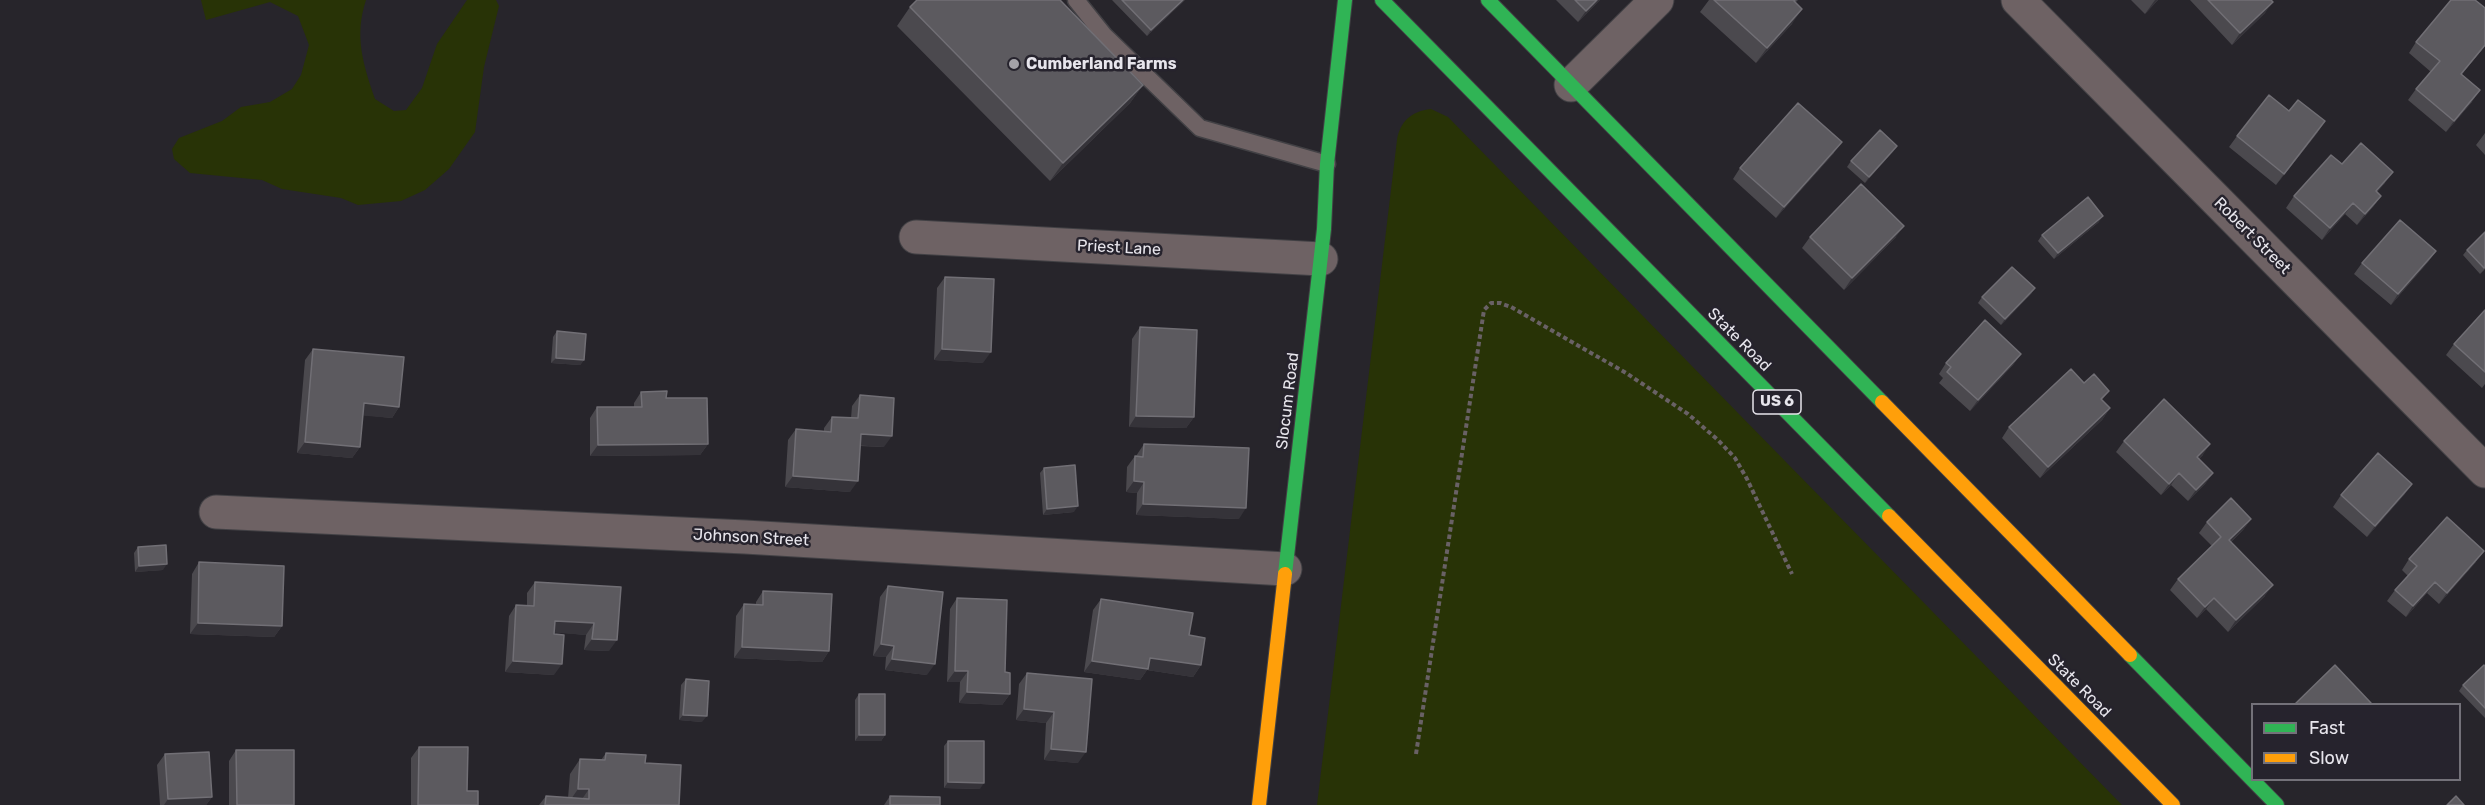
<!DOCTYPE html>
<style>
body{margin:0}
#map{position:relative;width:2485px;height:805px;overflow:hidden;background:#27252b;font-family:Rubik,sans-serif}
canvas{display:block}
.legend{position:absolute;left:2251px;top:703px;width:210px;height:78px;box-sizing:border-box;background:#26232d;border:2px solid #737179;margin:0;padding:8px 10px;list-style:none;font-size:18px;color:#e7e5ec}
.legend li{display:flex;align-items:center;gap:12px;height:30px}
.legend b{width:30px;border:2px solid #737179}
</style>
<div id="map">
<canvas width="2485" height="805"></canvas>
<ul class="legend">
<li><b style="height:8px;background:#30b455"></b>Fast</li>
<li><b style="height:8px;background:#ff9f0a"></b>Slow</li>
</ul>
</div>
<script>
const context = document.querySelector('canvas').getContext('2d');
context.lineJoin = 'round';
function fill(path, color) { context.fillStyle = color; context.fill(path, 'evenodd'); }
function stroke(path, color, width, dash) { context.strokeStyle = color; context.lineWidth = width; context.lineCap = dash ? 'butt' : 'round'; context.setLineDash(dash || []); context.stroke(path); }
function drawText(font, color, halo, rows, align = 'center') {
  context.font = font + ' Rubik,sans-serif'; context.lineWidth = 5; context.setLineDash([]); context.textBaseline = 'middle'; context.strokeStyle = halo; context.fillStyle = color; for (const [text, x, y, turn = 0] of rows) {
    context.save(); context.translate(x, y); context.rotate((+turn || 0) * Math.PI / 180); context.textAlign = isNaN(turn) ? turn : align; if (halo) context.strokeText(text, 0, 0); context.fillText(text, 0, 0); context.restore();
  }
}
fill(new Path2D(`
 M201 0H366C354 36 363 64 375 99L394 111 406 110 422 88 437 44 467 0H496L499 6 484 67 475 132 449 169 425 190 401 201 358 205 341 198 282 189 262 180 190 173 174 159 172 149 179 138 222 121 241 107 270 102 292 89 301 75 309 45 298 16 270 2 206 20Z
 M1431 109 1448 117 2122 805H1317L1397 140C1400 122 1411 111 1431 109Z`), '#283306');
const lane = new Path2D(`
 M1076 0 1104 35 1200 128 1327 164`);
const street = new Path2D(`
 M2018 0 2485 471
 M1571 85 1657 0
 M916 237 1321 259
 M216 512 745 537 1285 569`);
const fast = new Path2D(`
 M1382 0 1889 516
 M1488 0 1882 402
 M1285 574 1324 229 1327 164 1345 0
 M2130 655 2277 805`);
const slow = new Path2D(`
 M1882 402 2130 655
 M1889 516 2173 805
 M1259 805 1285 574`);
stroke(lane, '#424145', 19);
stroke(street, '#424145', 35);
stroke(fast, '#424145', 16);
stroke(slow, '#424145', 16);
stroke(new Path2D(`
 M1416 754 1484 310 1491 303H1500L1511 307 1626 373 1688 414 1718 440 1735 458 1747 479 1792 574`), '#696165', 4, [4.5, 3]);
stroke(lane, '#6e6264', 16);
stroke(street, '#6e6264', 33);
stroke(fast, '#30b455', 14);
stroke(slow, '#ff9f0a', 14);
fill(new Path2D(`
 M1112 0H1185L1147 36Z
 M1556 0H1600L1578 22Z
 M1709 0H1798L1796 2 1792 24 1756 63 1700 12Z
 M2131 0H2158L2145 14Z
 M2190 0H2271L2265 13 2232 45Z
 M910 7 1143 85 1130 103 1050 181 897 26Z
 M2485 8V46L2462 74 2472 102 2446 132 2408 100 2416 89 2431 72 2409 53 2416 42Z
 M2318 132 2276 185 2229 147 2237 136Z
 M2485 133V155L2476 145Z
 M1897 146 1865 183 1847 167 1851 161Z
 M1834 153 1776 218 1733 179 1740 168Z
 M2385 183 2377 192 2381 196 2373 207 2357 225 2345 214 2322 240 2286 208 2294 196Z
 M2099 222 2054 259 2038 241 2042 235Z
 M2485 232V269L2480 274 2463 255 2467 250Z
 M1810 237H1896L1844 290 1802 248Z
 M2436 251 2428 262 2391 305 2354 274 2362 263Z
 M945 277 983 363 934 360 937 288Z
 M2035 288 2031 294 2001 325 1978 303 1982 297Z
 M2485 310V384L2482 388 2446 355 2454 344Z
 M1140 327 1194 417 1186 428 1129 427 1132 339Z
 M557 331 584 360 580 365 551 363 553 337Z
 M313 349 399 407 392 418 363 415 360 447 352 458 297 453 305 360Z
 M2021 354 2013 365 1970 411 1939 383 1943 378 1939 374 1946 363Z
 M2084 383 2109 391 2102 400 2110 408 2102 420 2040 478 2002 438 2009 427Z
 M641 392 666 398 708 444 700 455 590 456V418L597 407H634V403Z
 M860 395 884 447 860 446 850 492 785 487 788 440 796 429 824 431V428L832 417 851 418 852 406Z
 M2124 441 2203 455 2199 459 2213 473 2205 484 2188 501 2171 485 2161 495 2116 452Z
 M1144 444 1239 519 1136 515 1137 493 1126 492 1127 467 1135 456H1136Z
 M1044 468 1074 512 1043 515 1040 473Z
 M2412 484 2404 495 2367 537 2333 507 2341 495Z
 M2251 519 2243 530 2231 542 2265 596 2228 632 2206 609 2197 618 2170 590 2178 579 2212 546 2199 533 2207 522Z
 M138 547 163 570 135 572 134 553Z
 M2409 559 2476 562 2439 604 2427 593 2406 617 2387 601 2395 590 2408 576 2402 570Z
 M199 562 282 626 274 637 190 634 192 574Z
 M535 582 621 587 609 651 584 650 586 635 554 632V675L505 672 509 616 516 605 527 606V593Z
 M888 586 927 675 885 670 886 657 873 656 880 597Z
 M763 591 829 651 822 662 734 658 736 616 744 604 756 605V602Z
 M957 598 1005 672 1010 694 1002 705 959 703 960 682H947L950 609Z
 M1101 599 1189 635 1201 665 1193 677 1147 670 1140 680 1084 672 1093 610Z
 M2485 666V718L2459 691 2463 685Z
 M1027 673 1092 679 1078 763 1044 760 1046 723 1016 720 1019 684Z
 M686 679 702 722 679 720 681 685Z
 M859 694 885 735 881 741H855V700Z
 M948 741 980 789 944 788V746Z
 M419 747 467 791 478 805H411V758Z
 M236 750 294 805H229V761Z
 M606 753 645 763 679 805H539L546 796 568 798 570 774 580 759 601 760Z
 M165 754 212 797 206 805H160L157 765Z
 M890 796 940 805H884Z`), '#4b494e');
fill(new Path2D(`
 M1183 0H1185L1147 36 1151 30Z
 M1597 0H1600L1578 22 1586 11Z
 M2155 0H2158L2145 14Z
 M2273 2 2265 13 2232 45 2240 33Z
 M1802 9 1792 24 1756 63 1767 48Z
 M2485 45V46L2453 85 2461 74Z
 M1143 85 1130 103 1050 181 1063 163Z
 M2480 90 2472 102 2446 132 2454 121Z
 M2325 121 2318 132 2276 185 2284 174Z
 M1842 142 1834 153 1776 218 1784 207Z
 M1897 146 1893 152 1865 183 1869 177Z
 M2393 172 2385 183 2368 202 2376 191Z
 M2381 196 2373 207 2357 225 2365 214Z
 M2353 203 2345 214 2322 240 2330 228Z
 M2103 216 2099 222 2054 259 2058 253Z
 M1904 226 1896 237 1844 290 1852 278Z
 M2436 251 2428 262 2391 305 2398 294Z
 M2035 288 2031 294 2001 325 2005 319Z
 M942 349 991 352 983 363 934 360Z
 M2021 354 2013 365 1970 411 1978 400Z
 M556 358 584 360 580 365 551 363Z
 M364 403 399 407 392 418 356 415Z
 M2110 408 2102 420 2040 478 2048 467Z
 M1136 416 1194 417 1186 428 1129 427Z
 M861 434 892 436 884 447 853 445Z
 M305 442 360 447 352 458 297 453Z
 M708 444 700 455 590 456 598 445Z
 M2210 444 2203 455 2189 468 2197 457Z
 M2179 473 2171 485 2161 495 2169 484Z
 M2213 473 2205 484 2188 501 2196 490Z
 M793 476 858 481 850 492 785 487Z
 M1134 481 1144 482 1137 493 1126 492Z
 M2412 484 2404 495 2367 537 2375 526Z
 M1143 504 1246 508 1239 519 1136 515Z
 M1078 506 1074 512 1043 515 1047 509Z
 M2251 519 2243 530 2221 551 2229 540Z
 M2484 551 2476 562 2439 604 2447 593Z
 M167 564 163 570 135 572 139 566Z
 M2435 582 2427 593 2406 617 2413 606Z
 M2273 585 2265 596 2228 632 2236 620Z
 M2214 598 2206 609 2197 618 2205 607Z
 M555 621 594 623 586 635 547 632Z
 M198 623 282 626 274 637 190 634Z
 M592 639 617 640 609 651 584 650Z
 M881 644 894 646 886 657 873 656Z
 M742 647 829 651 822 662 734 658Z
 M1150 658 1201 665 1193 677 1147 670 1140 680 1084 672 1092 661Z
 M892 659 935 664 927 675 885 670Z
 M513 661 562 664 554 675 505 672Z
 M955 671H968L960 682H947Z
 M967 692 1010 694 1002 705 959 703Z
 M1024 709 1054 712 1046 723 1016 720Z
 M683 715 707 716 702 722 679 720Z
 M859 735H885L881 741H855Z
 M1051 749 1086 752 1078 763 1044 760Z
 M948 782 984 783 980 789 944 788Z
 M578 789H589L578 805H567Z
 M212 797 206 805H164L168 799Z`), '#353339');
const building = new Path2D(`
 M917 0H1060L1143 85 1063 163 910 7Z
 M1122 0H1183L1151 30Z
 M1575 0H1597L1586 11Z
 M1714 0H1795L1794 1 1802 9 1767 48Z
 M2208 0H2271L2273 2 2240 33Z
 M2451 0H2475L2485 8V45L2461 74 2480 90 2454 121 2416 89 2440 61 2416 42Z
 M2269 95 2289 111 2298 100 2325 121 2284 174 2237 136Z
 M1798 103 1842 142 1784 207 1740 168Z
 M1880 130 1897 146 1869 177 1851 161Z
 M2361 143 2393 172 2376 191 2381 196 2365 214 2353 203 2330 228 2294 196 2331 155 2342 164Z
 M1861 184 1904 226 1852 278 1810 237Z
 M2088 197 2103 216 2058 253 2042 235Z
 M2400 220 2436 251 2398 294 2362 263Z
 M2485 232V267L2484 268 2467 250Z
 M2012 267 2035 288 2005 319 1982 297Z
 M945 277 994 279 991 352 942 349Z
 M2485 310V372L2454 344Z
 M1985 320 2021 354 1978 400 1947 372 1951 367 1946 363Z
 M1140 327 1197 330 1194 417 1136 416Z
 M557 331 586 334 584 360 556 358Z
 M313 349 404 357 399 407 364 403 360 447 305 442Z
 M2071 369 2084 383 2094 374 2109 391 2101 399 2110 408 2048 467 2009 427Z
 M667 391 666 398H707L708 444 598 445 597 407H642L641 392Z
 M860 395 894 398 892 436 861 434 858 481 793 476 796 429 831 432 832 417 858 418Z
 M2164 399 2210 444 2197 457 2213 473 2196 490 2179 473 2169 484 2124 441Z
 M1144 444 1249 448 1246 508 1143 504 1144 482 1134 481 1135 456 1143 457Z
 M2378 453 2412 484 2375 526 2341 495Z
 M1075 465 1078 506 1047 509 1044 468Z
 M2231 498 2251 519 2229 540 2273 585 2236 620 2214 598 2205 607 2178 579 2221 537 2207 522Z
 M2447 517 2484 551 2447 593 2435 582 2413 606 2395 590 2417 566 2409 559Z
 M166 545 167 564 139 566 138 547Z
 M199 562 284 566 282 626 198 623Z
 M535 582 621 587 617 640 592 639 594 623 555 621 554 634 564 635 562 664 513 661 516 605 534 606Z
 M888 586 943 592 935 664 892 659 894 646 881 644Z
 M763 591 832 594 829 651 742 647 744 604 763 605Z
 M957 598 1007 600 1005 672 1010 673V694L967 692 968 671H955Z
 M1101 599 1193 613 1189 635 1205 638 1201 665 1150 658 1148 669 1092 661Z
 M2335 665 2371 703 2369 705H2294Z
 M2484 665 2485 666V708L2463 685Z
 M1027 673 1092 679 1086 752 1051 749 1054 712 1024 709Z
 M686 679 709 681 707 716 683 715Z
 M859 694H885V735H859Z
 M948 741H984V783L948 782Z
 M419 747H468L467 791H478V805H418Z
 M236 750H294V805H237Z
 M209 752 212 797 168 799 165 754Z
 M606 753 646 755 645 763 681 765 679 805H545L546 796 589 799V789H578L580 759 605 760Z
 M890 796 940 797V805H890Z
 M2456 796 2464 805H2447Z`);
fill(building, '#5c5a5f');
stroke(building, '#716f75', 1.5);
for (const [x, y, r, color] of [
 [1014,64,6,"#a4a2a8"]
]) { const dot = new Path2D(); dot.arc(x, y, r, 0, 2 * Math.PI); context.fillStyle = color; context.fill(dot); stroke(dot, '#26232d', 2); }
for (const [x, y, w] of [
 [1777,402,48]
]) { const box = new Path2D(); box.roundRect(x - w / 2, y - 12, w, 24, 4.5); context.fillStyle = '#26232d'; context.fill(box); stroke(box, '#e7e5ec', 1.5); }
drawText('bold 15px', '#e7e5ec', null, [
 ["US 6",1777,402]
]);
drawText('bold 16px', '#e7e5ec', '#26232d', [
 ["Cumberland Farms",1026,64]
], 'left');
drawText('16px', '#e7e5ec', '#26232d', [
 ["Robert Street",2252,236,45],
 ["Priest Lane",1119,248,3],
 ["State Road",1739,340,45],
 ["Slocum Road",1288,401,-83],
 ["Johnson Street",751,538,3],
 ["State Road",2079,686,45]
]);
</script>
